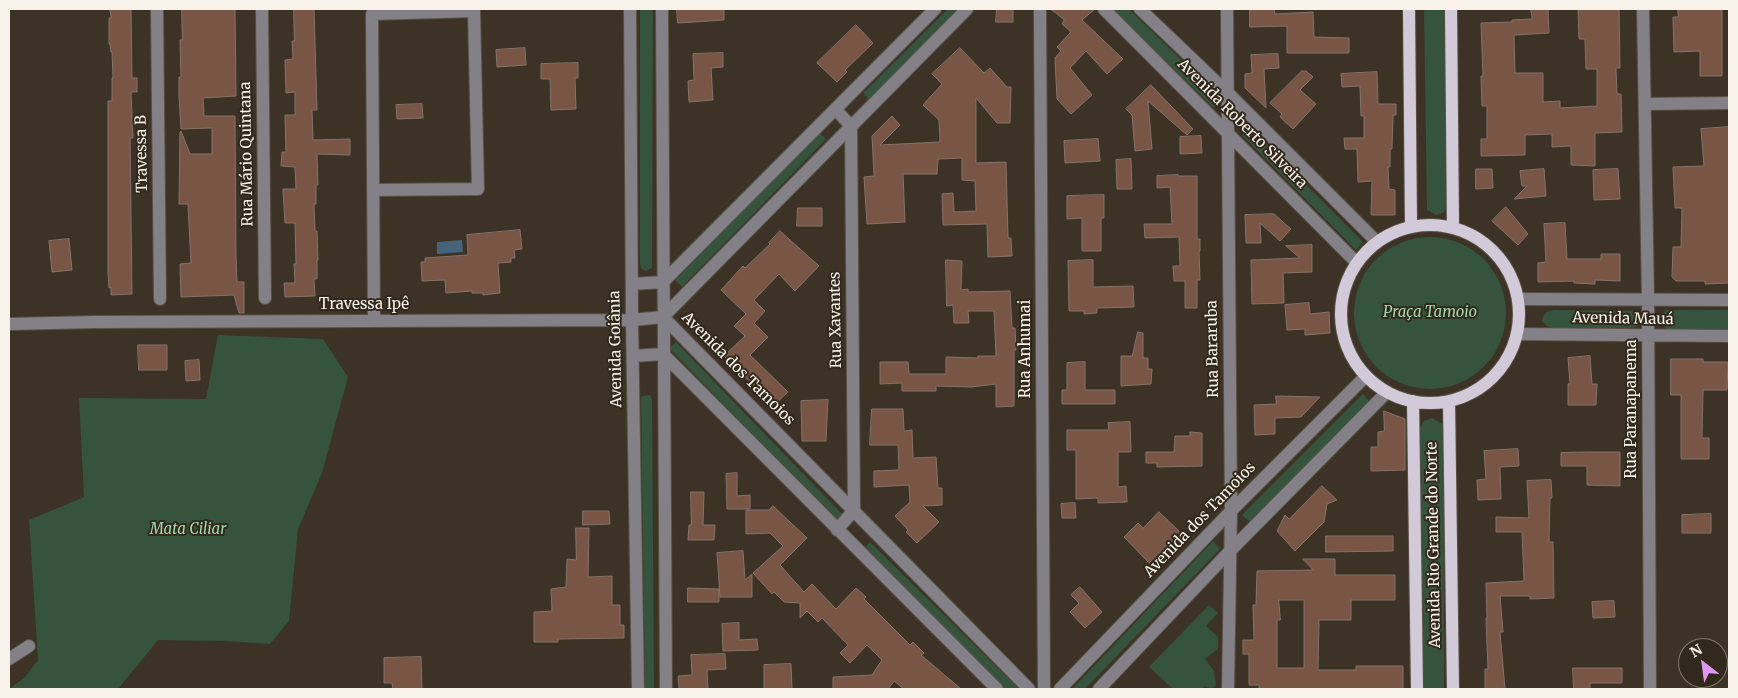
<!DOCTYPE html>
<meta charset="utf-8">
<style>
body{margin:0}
#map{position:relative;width:1738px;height:698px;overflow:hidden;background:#3c3326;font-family:Merriweather,serif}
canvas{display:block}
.frame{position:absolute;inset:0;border:10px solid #f8f2ea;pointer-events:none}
.north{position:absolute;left:1678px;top:638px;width:50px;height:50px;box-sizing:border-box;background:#31291c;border:1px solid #81796e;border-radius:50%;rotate:330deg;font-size:14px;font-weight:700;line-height:20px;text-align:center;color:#f8f2ea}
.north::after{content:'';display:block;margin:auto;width:18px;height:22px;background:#de98f2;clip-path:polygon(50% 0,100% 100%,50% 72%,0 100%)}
</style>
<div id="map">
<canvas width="1738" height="698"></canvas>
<div class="frame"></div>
<div class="north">N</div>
</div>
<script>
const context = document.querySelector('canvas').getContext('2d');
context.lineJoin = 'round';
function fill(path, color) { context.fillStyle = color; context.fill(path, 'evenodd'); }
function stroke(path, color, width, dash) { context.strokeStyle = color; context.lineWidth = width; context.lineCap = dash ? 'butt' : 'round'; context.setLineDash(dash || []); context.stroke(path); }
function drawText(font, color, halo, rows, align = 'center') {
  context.font = font + ' Merriweather,serif'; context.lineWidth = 4; context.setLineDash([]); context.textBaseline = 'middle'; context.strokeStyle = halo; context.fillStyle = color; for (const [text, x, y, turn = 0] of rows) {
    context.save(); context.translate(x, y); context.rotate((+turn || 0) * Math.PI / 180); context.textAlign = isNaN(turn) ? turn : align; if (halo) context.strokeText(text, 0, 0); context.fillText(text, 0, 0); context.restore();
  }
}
fill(new Path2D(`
 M640 9H653L652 268 645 271 641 268 640 264Z
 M948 9H964L871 102 863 93Z
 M1112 9H1129L1221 99V104L1219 107H1213Z
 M1424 9H1445L1446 209 1443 213 1436 215 1427 210Z
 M1250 128 1363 242 1356 250 1242 135Z
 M819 132 826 139 682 287 675 280Z
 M1354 313a76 76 0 1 1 152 0a76 76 0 1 1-152 0Z
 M1554 310 1632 311C1639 313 1640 315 1642 321L1639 326 1633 328H1551L1547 326 1542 321C1544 313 1546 311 1554 310Z
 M1666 310H1729V329H1666L1661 319 1663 313Z
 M218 335 323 339 348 377 322 473 298 529 289 621 270 644 226 641 158 640 118 689H9L24 678 38 660 29 520 84 497 79 398 206 399Z
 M676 342 843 515 836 521 669 348Z
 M1363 394 1369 401 1250 522 1242 515Z
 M650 395 652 399 654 689H645L641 398 643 396Z
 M1432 418 1444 425V689H1421L1420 428 1424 421Z
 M1213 541 1220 549 1085 689H1072Z
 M870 542 1019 689H1005L864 548Z
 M1209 605 1218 613 1206 626 1218 637V649L1205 659 1214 671 1216 685 1212 689 1205 686 1201 689H1173L1149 667Z`), '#35533d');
fill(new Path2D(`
 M462 240 463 252 437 254V242Z`), '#46637c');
const building = new Path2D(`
 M110 9H131L132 78H137V92H131L133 138H130L132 294 111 295V287L109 288 108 271V101H112V78H113L112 52H111L110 44H109V18H111Z
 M182 9H235L236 96 203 98 204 116H235L236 256 237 282H244V313H239L234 295 181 297 180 264 191 263 188 204H179L180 132 181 131 190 154H212V128L181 129 179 96V77H181L180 40H182Z
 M294 9H314L317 110H312L313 140 350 139V155L317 154 318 185H316V204H314L315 231H317L318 260H317V279H314L315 296 285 297 284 283H295L294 264H296L295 223H285L283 189H296L295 167 281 166 282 152H286L285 115H295V92L286 93 285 60 293 59 292 41H294Z
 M677 9H724V20L678 23Z
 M997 9H1013V22H996Z
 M1051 9H1095L1082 20 1123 59 1107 74 1086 51 1070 68 1092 95 1071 114 1057 99 1055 58 1061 51 1057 47 1071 32 1062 24 1064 20Z
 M1250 9H1274L1275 14 1313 12 1314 37 1349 38V53H1287V26L1250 27Z
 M1531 9H1548L1549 33 1514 35 1515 73H1543V102L1560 101V108L1597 106V69H1586L1585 39H1579L1578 9H1619L1620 68H1616L1617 94H1621L1622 132 1595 133V166L1571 165V146L1552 147V134L1525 135V155L1481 156V139H1487V106H1482L1481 76H1483L1481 23 1512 22V20L1532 19Z
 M1678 9H1722V76H1700V51L1674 52 1673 17H1678Z
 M856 25 873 43 845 70 847 72 837 82 817 63Z
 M525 48 526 65 497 67 496 50Z
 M960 48 984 73 990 68 1007 87H1011L1010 123H997L976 98V163L1006 162 1008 238H1011L1012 256 988 257 987 224 943 225 942 194 953 193 954 212 976 211 975 181 962 180V158L938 159 937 174H903L905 222 867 224 864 177 874 176 872 136 892 116 900 125 880 145 940 142 939 120 923 105 942 84 932 74Z
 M723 53V67L711 68 713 100 689 102 688 81 694 80 693 54Z
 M1278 54 1279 68 1264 69 1266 108 1245 88V74L1252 73 1251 55Z
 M578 63V78H575L576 109 551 110 550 79H541V64Z
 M1302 71H1306L1313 77 1300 90 1316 104 1293 129 1280 117 1282 114 1270 103Z
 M1377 72 1378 104H1396V115H1393L1392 149H1390V167H1388L1389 189 1395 190V215H1371L1372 181 1358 182 1357 149H1345L1344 138H1364V116H1361L1360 86 1342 87 1341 74Z
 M1151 85 1193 129 1187 135 1148 101 1152 149 1135 151 1132 115 1126 109Z
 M422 104 423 118 397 119 396 105Z
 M1729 127V283L1705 284V281H1676L1672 277 1673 247H1681L1682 208H1675L1673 167 1704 166 1701 129Z
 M1201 136 1202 153 1180 154V137Z
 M1098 139 1100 161 1065 163 1064 141Z
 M1131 159 1132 189H1117L1116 160Z
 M1476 169H1492L1493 188 1476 189Z
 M1544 169 1546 196 1514 199 1527 186H1522L1520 171Z
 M1618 169 1620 199 1594 200 1593 170Z
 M1178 175V176H1197V239H1200V251H1199L1200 280H1197V308H1185V281H1174L1173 266H1180L1179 237 1145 238 1144 224H1172L1170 187 1157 188V176Z
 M1104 195V218H1101V251H1082V218L1067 219V196Z
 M1506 207 1528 234 1518 245 1492 221Z
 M798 208H822V226H797Z
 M1274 214 1291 229 1280 241 1260 223 1261 243H1246L1245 215Z
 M1565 223 1567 259H1601V254H1620V281L1595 280V284L1574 283V281L1538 282V263L1546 262 1544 224Z
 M520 230 522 249 514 250 515 258H511V262L498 263 500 293 483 295V293H472V291L446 293 445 280 422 281 421 262H425V258L468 255 467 235Z
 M780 231 819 266 795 291 779 274 754 300 765 311 754 323 768 337 750 355 788 392 774 405 724 356 745 336 734 326 746 314 721 290 743 266 745 268 770 244 769 243Z
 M69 239 72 270 52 272 49 241Z
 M1312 245V272L1283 273 1284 303 1252 304 1251 260 1300 258 1286 246Z
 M946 260 962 261 961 290 968 289V292L1010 291 1012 328H1015L1016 350H1014V406L996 407V384L971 387 936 386V391H902V383L880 384V362H908L909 374H946V357L978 358V356H996L994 311H968L969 323H954L953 305 947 306Z
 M1093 260V287L1133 286 1134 307 1097 308V313L1084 314V311H1069L1068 261Z
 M1309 303 1310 314 1329 312 1330 333 1305 335V329L1287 330 1285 305Z
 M1138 332 1143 333V358H1148V369H1152L1151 384 1121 386V356H1132Z
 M138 345H167V370H139Z
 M1590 356 1592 384H1597L1596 405H1568V384H1570L1568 358Z
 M1671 359H1703V362H1728L1727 390H1703L1702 438H1709V459H1681V395H1671Z
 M199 360 200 380 186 381 185 361Z
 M1085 362V390H1115V404H1062V390H1067V363Z
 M1276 396 1320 397 1301 417 1275 418V434L1255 435 1254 405 1276 404Z
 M828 400 826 441H802L801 401Z
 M872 409H903L904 431 912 430 913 458 936 457 938 488H942V505L923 506 939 522 917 543 906 532 908 530 895 516 910 502 909 485 874 487V471L899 470 898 445H870Z
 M1384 411 1405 419V470L1371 471V447H1378V432L1384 431Z
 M1130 422 1131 452H1118V487L1126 486 1127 502 1098 503V498L1076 499V450H1067V430H1109L1108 423Z
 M1190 432 1202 433V466L1157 467V463H1146V452H1174L1175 436H1190Z
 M1518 449 1519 466 1500 467 1501 499 1478 500 1477 480 1486 479 1484 451Z
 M1587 452H1620V486L1587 485V466H1561V453Z
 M737 473V496L750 495V509H727L726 474Z
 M1551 480 1552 498H1550L1549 542H1553L1554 598 1530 599V596H1500L1503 632H1500L1505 689H1485V669H1488L1486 618H1487L1486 583 1524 581 1522 532H1496V517L1529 518 1527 481Z
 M1322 486 1337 500 1327 504 1324 522 1295 551 1277 531 1285 515 1289 519Z
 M691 492H704L703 525H715L714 540H688L689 525H691Z
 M1075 503 1076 518H1062L1061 504Z
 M773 506 807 538 780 565 804 592 812 584 836 609 856 588 866 597 864 599 910 645 913 642 924 653 921 655 961 689H904L894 681 888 689H833V677L872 675 882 660 867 645 850 663 840 653 848 645 822 618 818 622 807 611 800 618V603L784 602 774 592 772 594 753 573 783 546 770 533 746 534V510H769Z
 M583 511H609L610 524 583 525Z
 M1159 512 1181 533 1149 563 1124 537 1138 523 1143 528Z
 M1711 514V533H1682V515Z
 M576 528H589L588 577 612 576V605H620V625H624V638L558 639V642H534V612L552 611 551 589 566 587 567 559 576 560Z
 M1326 536H1393V551L1326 552Z
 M743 551 745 580 752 574V597H720L717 553Z
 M1303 559H1335V575H1395V600H1351V620H1319L1318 670H1356V666H1403V689H1259V685H1249V654H1243V640H1254L1253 605H1256L1257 571 1313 570ZM1279 600H1304V668H1277V620H1280Z
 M1080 587 1102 612 1085 628 1070 612 1079 603 1071 595Z
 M688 588 719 589V602H688Z
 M1614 601 1615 617 1593 618 1592 602Z
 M739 623V640L757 639 758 650 723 651 722 624Z
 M725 654 726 669 707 670 708 689H679L678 676 692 675 691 655Z
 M421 657 422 689H393L392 683H384V658Z
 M791 664 792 689H764V665Z
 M1573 668H1622V683H1590V689H1574Z`);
fill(building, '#795546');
stroke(building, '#85736b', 1);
const minor = new Path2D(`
 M157 9 160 299
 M262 9 265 298
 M630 9 632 320 638 689
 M662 9 666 689
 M1040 9 1044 689
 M1104 9 1357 263
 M1140 9 1227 92 1377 242
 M1227 9 1231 511 1228 689
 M1643 9 1648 300 1650 689
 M1645 104 1729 103
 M836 110 851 126 854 510 837 530
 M373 190 478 189 474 11 372 14 374 321
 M632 284 663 282 935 9
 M1518 299 1729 300
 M663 317 1029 689
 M663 317 967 9
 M9 324 95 322 632 320 663 317
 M1517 334 1729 336
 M633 356 663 354 997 689
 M9 659 29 646
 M1060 689 1231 511 1366 376
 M1099 689 1231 550 1387 392`);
const major = new Path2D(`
 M1409 9 1411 227
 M1451 9 1453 228
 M1341 314a89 89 0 1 1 178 0a89 89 0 1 1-178 0Z
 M1413 401 1417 689
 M1449 401 1453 689`);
stroke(minor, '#5a5245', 14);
stroke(major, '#5a5245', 14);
stroke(minor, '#838087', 12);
stroke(major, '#d2cad9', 12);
drawText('15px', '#f8f2ea', '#31291c', [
 ["Avenida Roberto Silveira",1242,124,45],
 ["Travessa B",142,154,-91],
 ["Rua Mário Quintana",247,154,-91],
 ["Travessa Ipê",364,305],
 ["Avenida Mauá",1623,319,1],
 ["Rua Xavantes",836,320,-91],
 ["Avenida Goiânia",616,349,-91],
 ["Rua Anhumai",1026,349,-90],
 ["Rua Bararuba",1213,349,-91],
 ["Avenida dos Tamoios",738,369,45],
 ["Rua Paranapanema",1632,409,-90],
 ["Avenida dos Tamoios",1200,520,-46],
 ["Avenida Rio Grande do Norte",1434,545,-91]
]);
drawText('italic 15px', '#a0d9af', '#31291c', [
 ["Praça Tamoio",1430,313],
 ["Mata Ciliar",188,530]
]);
</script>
